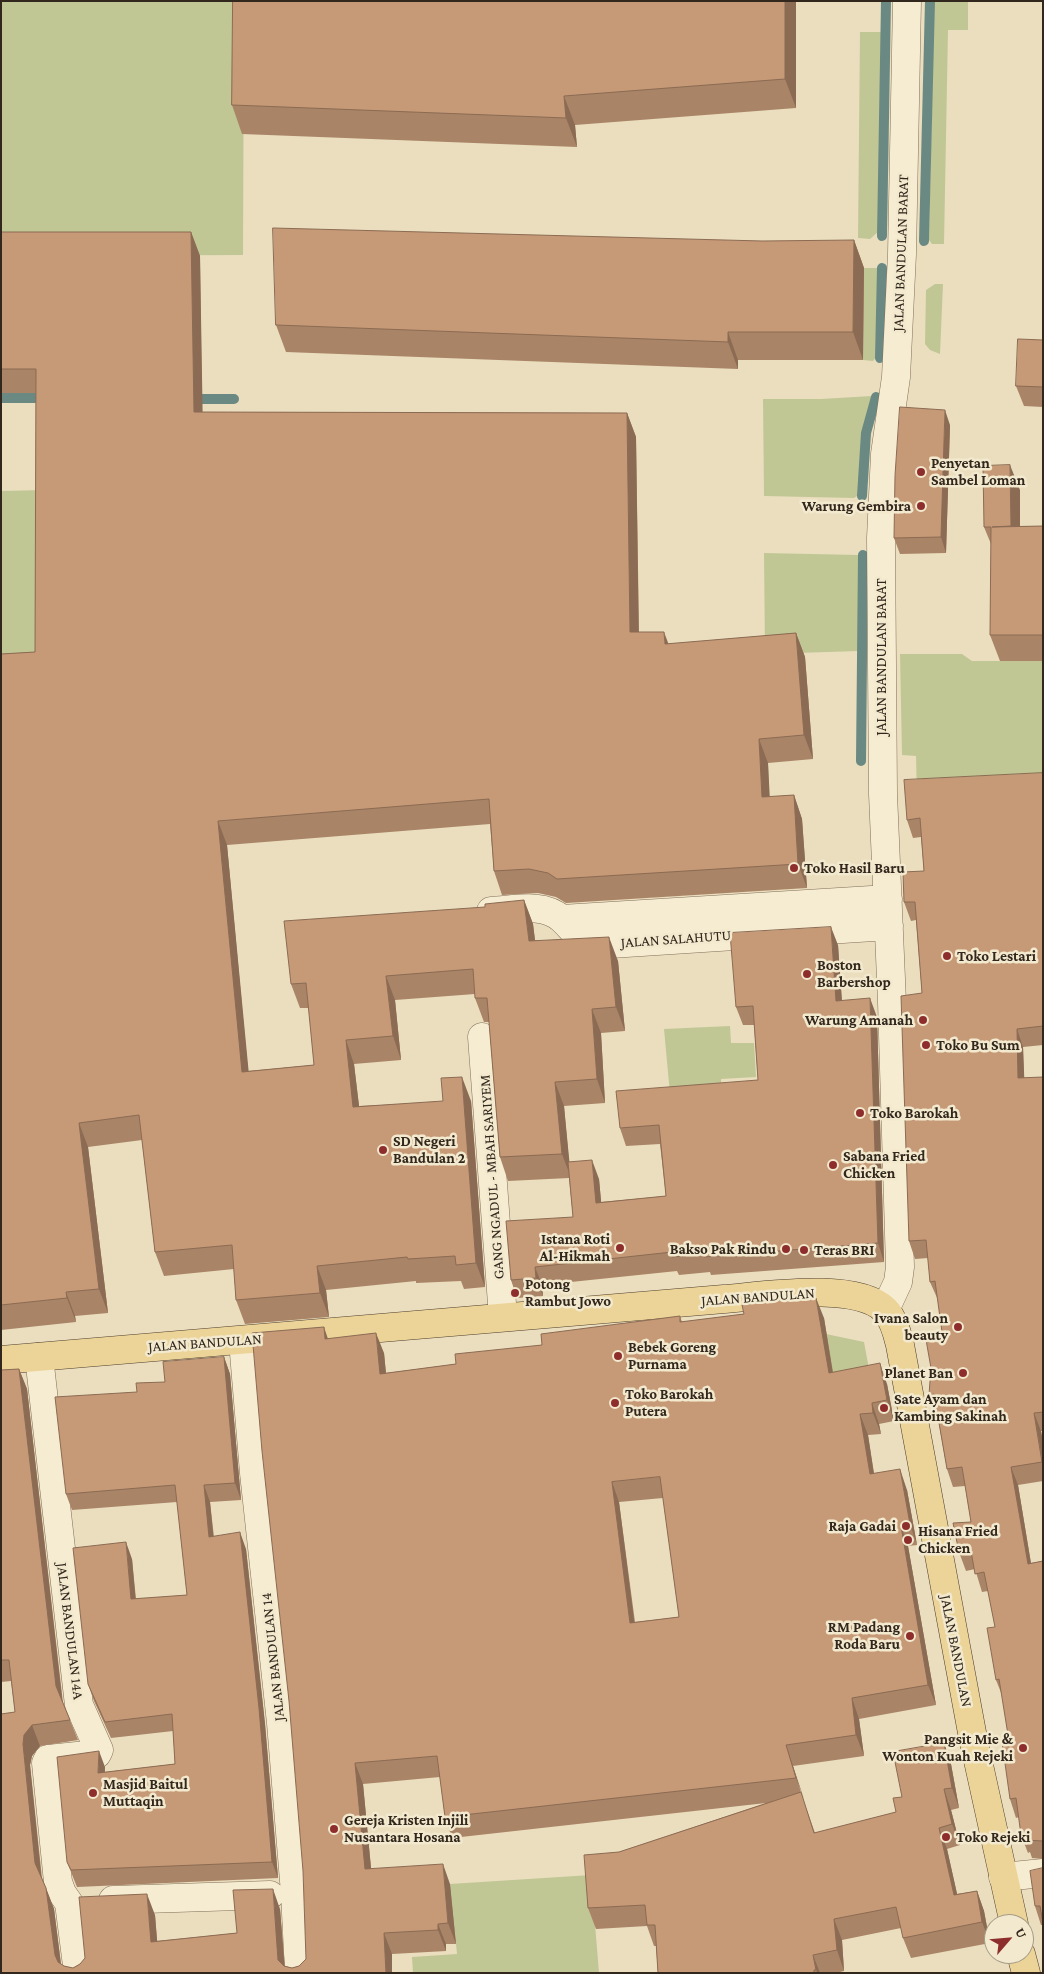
<!DOCTYPE html>
<style>
body{margin:0}
#map{position:relative;width:1044px;height:1974px;overflow:hidden;background:#eadebf;font-family:"Crimson Pro",serif}
canvas{display:block}
.frame{position:absolute;inset:0;border:2px solid #32271c;pointer-events:none}
.north{position:absolute;left:984px;top:1914px;width:50px;height:50px;box-sizing:border-box;background:#f2e9ce;border:1px solid #a59b87;border-radius:50%;rotate:63deg;font-size:14px;font-weight:700;line-height:20px;text-align:center;color:#32271c}
.north::after{content:'';display:block;margin:auto;width:18px;height:22px;background:#8d2e2d;clip-path:polygon(50% 0,100% 100%,50% 72%,0 100%)}
</style>
<div id="map">
<canvas width="1044" height="1974"></canvas>
<div class="frame"></div>
<div class="north">U</div>
</div>
<script>
const context = document.querySelector('canvas').getContext('2d');
context.lineJoin = 'round';
function fill(path, color) { context.fillStyle = color; context.fill(path, 'evenodd'); }
function stroke(path, color, width, dash) { context.strokeStyle = color; context.lineWidth = width; context.lineCap = dash ? 'butt' : 'round'; context.setLineDash(dash || []); context.stroke(path); }
function drawText(font, color, halo, rows, align = 'center') {
  context.font = font + ' "Crimson Pro",serif'; context.lineWidth = 5; context.setLineDash([]); context.textBaseline = 'middle'; context.strokeStyle = halo; context.fillStyle = color; for (const [text, x, y, turn = 0] of rows) {
    context.save(); context.translate(x, y); context.rotate((+turn || 0) * Math.PI / 180); context.textAlign = isNaN(turn) ? turn : align; if (halo) context.strokeText(text, 0, 0); context.fillText(text, 0, 0); context.restore();
  }
}
fill(new Path2D(`
 M1 1H244L243 255 1 256Z
 M934 1H968V30H948L944 244H932L929 240Z
 M860 32H881L879 231 870 239 858 238Z
 M864 268H878L877 356 873 361 863 360Z
 M935 284H943L940 354 930 350 925 344 926 290Z
 M872 396 863 432 860 494 854 498 764 496 763 399H821Z
 M45 490 44 664 1 665V491Z
 M764 553 859 555V651L765 654Z
 M900 654H962L972 661H1043V792L917 798 916 756 902 755Z
 M730 1026 731 1043H754L756 1077 721 1079 722 1101 671 1105 664 1029Z
 M826 1334 864 1342 874 1396 838 1402Z
 M591 1875 599 1973H413L412 1957 457 1954 450 1884Z`), '#c0c794');
stroke(new Path2D(`
 M882 236 886 1
 M924 241 930 1
 M880 358 882 268
 M1 398H48
 M190 399H234
 M862 496 866 433 876 397
 M861 761 863 555`), '#6a8982', 10);
const minor = new Path2D(`
 M491 911C514 910 543 902 562 919 574 930 578 940 595 945L889 926
 M562 919 888 899
 M482 1037 503 1317
 M885 1310 898 1282 900 1267 892 1002 883 794 881 538 885 454 896 377 902 254 907 1
 M243 1341 254 1473 281 1723 295 1893 299 1973
 M39 1357 79 1705 99 1750 97 1754 48 1759 46 1763 58 1882 62 1893 69 1903 78 1973
 M1003 1877 1043 1873
 M113 1900 270 1895`);
const major = new Path2D(`
 M1 1360 724 1299C763 1296 856 1281 885 1310 894 1319 897 1333 900 1345L973 1738 1014 1924
 M1021 1954 1026 1973`);
stroke(minor, '#826f59', 29);
stroke(major, '#4f3e2d', 29);
stroke(minor, '#f6ecd1', 28);
stroke(major, '#ecd498', 28);
fill(new Path2D(`
 M233 1H796V108L575 125 577 147 242 134 232 105Z
 M1 232H191L200 256 202 412 627 413 636 437 639 632 669 644 796 633 805 657 813 759 768 763 769 797 794 795 802 819 807 888 566 903 556 897 538 893 502 895 494 871 490 824 227 845 248 1071 314 1065 309 1008H300L291 984 485 907 524 900 533 924 535 940 618 961 625 1031 601 1033 605 1103 564 1106 569 1162 599 1179 601 1202 666 1196 660 1144 626 1146 620 1128 758 1080 754 1025H743L736 1007 838 945 842 1000 877 1017 884 1262 711 1275 710 1272 679 1275 677 1271 542 1285 543 1296 517 1298 511 1280 573 1217 569 1178 508 1181 500 1157 489 1022H484L475 998V994L395 1000 401 1060 354 1064 359 1106 471 1101 485 1287 464 1289 461 1281 416 1283V1281L326 1290 329 1317 245 1324 236 1300 234 1269 164 1276 155 1252 142 1140 88 1147 108 1313 75 1316 76 1322 1 1330V654L35 652 36 393H1Z
 M854 240 864 268 863 360H738V369L286 352 276 325Z
 M1043 340V407L1024 406 1016 386Z
 M950 425 946 553 900 554 894 538Z
 M1020 490V526H1043V661H1000L990 635 991 544 984 527Z
 M1043 773V1045L1023 1047 1024 1078 1043 1077V1431H1041L1043 1442V1481L1018 1485 1031 1563 1043 1561V1859L1032 1858 1030 1852 1028 1853 1021 1835 1019 1817 1016 1818 1010 1799 1009 1741 1002 1695 996 1680 995 1627 988 1591 982 1592 975 1569 966 1571 959 1552 971 1522 965 1486 953 1487 947 1469 937 1413H936L929 1395 942 1332 938 1300 930 1282 928 1258 915 1259 909 1241 922 993 916 920 911 921 904 902 924 871 921 837 913 838 907 820Z
 M794 1295 795 1300 824 1318 833 1372 887 1384 894 1421 879 1424 881 1434 868 1435 874 1473 907 1490 917 1545 908 1546 936 1705 859 1719 864 1756 793 1766 803 1799 815 1833 896 1812 902 1797 944 1743 951 1764 959 1808 951 1810 960 1845 947 1849 957 1894 977 1891 984 1911 990 1943 911 1958 903 1938 901 1928 842 1940 844 1971 836 1973H658L656 1946H654L647 1926 596 1929 588 1908 619 1852 766 1803 452 1838 445 1817 440 1777 363 1784 371 1868 450 1884 456 1944H446V1951L392 1954V1973H1L15 1712 11 1681 1 1682V1370L19 1369 27 1389 63 1703 78 1740 40 1746 32 1756 30 1765 42 1878 54 1909 61 1964 64 1966 73 1968 80 1964 155 1915 157 1941 237 1933 280 1909 285 1966 292 1968 299 1966 306 1959 328 1338 384 1353 386 1373 456 1364 542 1345 680 1316 682 1322 744 1314 765 1302ZM663 1498 679 1617 635 1622 619 1502Z
 M224 1357 230 1374 241 1500 210 1502 214 1537 246 1549 265 1724 278 1878 77 1887 67 1862 105 1767V1772L175 1764 173 1731 111 1738 94 1701 88 1684 132 1559 136 1599 187 1595 177 1502 72 1510 66 1494 137 1392 165 1382Z
 M1043 1868V1925H1041L1035 1906Z`), '#aa8466');
fill(new Path2D(`
 M785 1H796V108L785 79Z
 M564 96 575 125 577 147 566 118Z
 M191 232 200 256 203 436 194 412Z
 M854 240 864 268 863 360 853 332Z
 M728 332 738 360V369L728 342Z
 M945 410 950 425 946 553 941 537Z
 M627 413 636 437 639 656 630 632Z
 M1010 465 1020 490V552L1011 526Z
 M664 632 673 656 665 644Z
 M796 633 805 657 813 759 804 735Z
 M759 739 768 763 771 821 762 797Z
 M794 795 802 819 807 888 798 864Z
 M218 821 227 845 251 1096 242 1072Z
 M524 900 533 924 538 965 529 941Z
 M831 927 838 945 843 1019 836 1001Z
 M609 937 618 961 625 1031 616 1007Z
 M386 976 395 1000 401 1060 393 1036Z
 M870 998 877 1017 884 1262 878 1243Z
 M592 1009 601 1033 605 1103 597 1079Z
 M1017 1029 1023 1047 1025 1096 1018 1078Z
 M346 1040 354 1064 362 1131 353 1107Z
 M462 1077 471 1101 485 1287 476 1263Z
 M555 1082 564 1106 571 1178 562 1154Z
 M79 1123 88 1147 108 1313 99 1289Z
 M592 1160 599 1179 603 1221 596 1203Z
 M317 1266 326 1290 329 1317 320 1293Z
 M535 1267 542 1285 543 1296 536 1278Z
 M66 1292 75 1316 76 1322 67 1298Z
 M816 1298 824 1318 836 1393 829 1373Z
 M324 1327 331 1348 325 1339Z
 M376 1333 384 1353 388 1395 380 1374Z
 M224 1357 230 1374 241 1500 235 1483Z
 M880 1363 887 1384 894 1421 887 1400Z
 M19 1369 27 1389 63 1707 56 1686Z
 M872 1403 879 1424 881 1434 873 1413Z
 M1034 1413 1041 1431 1043 1442V1463Z
 M860 1414 868 1435 877 1495 870 1474Z
 M1011 1467 1018 1485 1034 1582 1028 1564Z
 M900 1469 907 1490 917 1545 910 1524Z
 M612 1482 619 1502 637 1644 630 1623Z
 M204 1485 210 1502 215 1554 209 1537Z
 M901 1526 908 1546 936 1705 928 1685Z
 M240 1532 246 1549 265 1724 278 1878 272 1862Z
 M126 1542 132 1559 137 1616 131 1599Z
 M852 1698 859 1719 864 1756 856 1735Z
 M32 1725 40 1746 32 1756 30 1765 42 1884 35 1863 23 1744 24 1735Z
 M944 1743 951 1764 959 1808 952 1788Z
 M786 1745 804 1799 796 1778Z
 M99 1751 105 1767 104 1789 98 1773Z
 M355 1763 363 1784 373 1889 365 1869Z
 M944 1789 951 1810 960 1845 952 1824Z
 M939 1828 947 1849 962 1916 954 1895Z
 M443 1864 450 1884 456 1944 448 1923Z
 M46 1888 54 1909 62 1973 55 1955Z
 M273 1889 280 1909 285 1973 278 1960Z
 M977 1891 984 1911 990 1943 982 1922Z
 M147 1894 155 1915 159 1963 151 1942Z
 M834 1919 842 1940 844 1971 837 1950Z
 M438 1924 446 1944V1951L438 1930Z
 M384 1933 392 1954V1973H386Z
 M813 1955 820 1973H817Z`), '#8b6b53');
const building = new Path2D(`
 M233 1H785V79L564 96 566 118 232 105Z
 M273 228 762 241 854 240 853 332H728V342L276 325Z
 M1 232H191L194 412 627 413 630 632H664L665 644 796 633 804 735 759 739 762 797 794 795 798 864 557 879 548 873 529 869 494 871 489 799 218 821 242 1072 314 1065 306 983 291 984 284 921 485 907V904L524 900 529 941 609 937 616 1007 592 1009 597 1079 555 1082 562 1154 500 1157 487 998H475L473 969 386 976 393 1036 346 1040 353 1107 443 1101 441 1078 462 1077 476 1263 456 1265 455 1256 408 1259 407 1257 317 1266 320 1293 236 1300 232 1245 155 1252 139 1115 79 1123 99 1289 66 1292 67 1298 1 1305V654L35 652 36 369H1Z
 M1018 339 1043 340V387L1016 386Z
 M900 407 945 410 941 537 894 538 895 476Z
 M1010 465 1011 526 992 527 1043 526V635H990L991 527H984L983 466Z
 M1043 773V1026L1017 1029 1018 1078 1043 1077V1412L1034 1413 1042 1462 1011 1467 1028 1564 1043 1561V1841L1025 1840 1024 1834 1021 1835 1016 1798 1010 1799 1002 1742 1009 1741 999 1679 996 1680 987 1628 995 1627 984 1572 975 1574 971 1551 959 1552 953 1523 971 1522 962 1467 947 1469 934 1394 929 1395 931 1368 925 1334 942 1332 935 1281 930 1282 926 1240 909 1241 901 996 922 993 915 902H904L903 872 924 871 920 818 907 820 904 780Z
 M831 927 836 1001 870 998 878 1243 704 1257V1254L672 1257V1252L535 1267 536 1278 511 1280 506 1221 573 1217 568 1162 592 1160 596 1203 666 1196 659 1125 620 1128 616 1091 758 1080 753 1006 736 1007 730 933Z
 M794 1295 795 1300 816 1298 829 1373 880 1363 887 1400 872 1403 873 1413 860 1414 870 1474 900 1469 910 1524 901 1526 928 1685 852 1698 856 1735 786 1745 796 1778 445 1817 437 1756 355 1763 365 1869 443 1864 448 1923 438 1924V1930L384 1933 386 1973H1V1714L15 1712 9 1660H1V1370L19 1369 56 1686 70 1720 32 1725 24 1735 23 1744 35 1863 46 1888 55 1955 58 1962 64 1966 73 1968 80 1964 85 1958 79 1897 147 1894 151 1942 237 1933 233 1890 273 1889 278 1960 284 1966 292 1968 299 1966 306 1959 303 1871 289 1701 262 1451 252 1333 324 1327 325 1339 376 1333 380 1374 456 1364 455 1354 542 1345 541 1334 680 1316V1322L744 1314 742 1305 765 1302 764 1298ZM660 1477 679 1617 630 1623 612 1482Z
 M224 1357 235 1483 204 1485 209 1537 240 1532 259 1708 272 1862 71 1870 67 1862 57 1757 99 1751 98 1773 175 1764 172 1714 105 1722 88 1684 73 1548 126 1542 131 1599 187 1595 175 1485 66 1494 55 1397 137 1392 136 1383 165 1382 163 1362Z
 M944 1743 952 1788 944 1789 952 1824 939 1828 954 1895 977 1891 982 1922 903 1938 896 1907 834 1919 837 1950 813 1955 816 1970H814V1973H658L655 1925H647L645 1905 588 1908 584 1855 619 1852 801 1792 814 1833 896 1812 893 1798 902 1797 893 1752Z
 M1043 1868V1923L1040 1906H1035L1030 1871Z`);
fill(building, '#c69977');
stroke(building, '#8b6b53', 1);
for (const [x, y, r, color] of [
 [921,472,5,"#8d2e2d"],
 [921,506,5,"#8d2e2d"],
 [794,868,5,"#8d2e2d"],
 [947,956,5,"#8d2e2d"],
 [807,974,5,"#8d2e2d"],
 [923,1020,5,"#8d2e2d"],
 [926,1045,5,"#8d2e2d"],
 [860,1113,5,"#8d2e2d"],
 [383,1150,5,"#8d2e2d"],
 [833,1165,5,"#8d2e2d"],
 [620,1248,5,"#8d2e2d"],
 [786,1249,5,"#8d2e2d"],
 [804,1250,5,"#8d2e2d"],
 [515,1293,5,"#8d2e2d"],
 [958,1327,5,"#8d2e2d"],
 [618,1356,5,"#8d2e2d"],
 [963,1373,5,"#8d2e2d"],
 [615,1403,5,"#8d2e2d"],
 [884,1408,5,"#8d2e2d"],
 [906,1526,5,"#8d2e2d"],
 [908,1540,5,"#8d2e2d"],
 [910,1636,5,"#8d2e2d"],
 [1023,1748,5,"#8d2e2d"],
 [93,1793,5,"#8d2e2d"],
 [334,1829,5,"#8d2e2d"],
 [946,1837,5,"#8d2e2d"]
]) { const dot = new Path2D(); dot.arc(x, y, r, 0, 2 * Math.PI); context.fillStyle = color; context.fill(dot); stroke(dot, '#f2e9ce', 2); }
drawText('15px', '#32271c', '#f2e9ce', [
 ["JALAN BANDULAN BARAT",901,253,-88],
 ["JALAN BANDULAN BARAT",881,657,-90],
 ["JALAN SALAHUTU",676,939,-4],
 ["GANG NGADUL - MBAH SARIYEM",492,1177,-94],
 ["JALAN BANDULAN",758,1297,-4],
 ["JALAN BANDULAN",205,1343,-4],
 ["JALAN BANDULAN 14A",70,1631,83],
 ["JALAN BANDULAN",956,1651,79],
 ["JALAN BANDULAN 14",273,1657,-96]
]);
drawText('bold 15px', '#32271c', '#f2e9ce', [
 ["Penyetan",931,463],
 ["Sambel Loman",931,480],
 ["Warung Gembira",911,506,"right"],
 ["Toko Hasil Baru",804,868],
 ["Toko Lestari",957,956],
 ["Boston",817,965],
 ["Barbershop",817,982],
 ["Warung Amanah",913,1020,"right"],
 ["Toko Bu Sum",936,1045],
 ["Toko Barokah",870,1113],
 ["SD Negeri",393,1141],
 ["Bandulan 2",393,1158],
 ["Sabana Fried",843,1156],
 ["Chicken",843,1173],
 ["Istana Roti",610,1239,"right"],
 ["Al-Hikmah",610,1256,"right"],
 ["Bakso Pak Rindu",776,1249,"right"],
 ["Teras BRI",814,1250],
 ["Potong",525,1284],
 ["Rambut Jowo",525,1301],
 ["Ivana Salon",948,1318,"right"],
 ["beauty",948,1335,"right"],
 ["Bebek Goreng",628,1347],
 ["Purnama",628,1364],
 ["Planet Ban",953,1373,"right"],
 ["Toko Barokah",625,1394],
 ["Putera",625,1411],
 ["Sate Ayam dan",894,1399],
 ["Kambing Sakinah",894,1416],
 ["Raja Gadai",896,1526,"right"],
 ["Hisana Fried",918,1531],
 ["Chicken",918,1548],
 ["RM Padang",900,1627,"right"],
 ["Roda Baru",900,1644,"right"],
 ["Pangsit Mie &",1013,1739,"right"],
 ["Wonton Kuah Rejeki",1013,1756,"right"],
 ["Masjid Baitul",103,1784],
 ["Muttaqin",103,1801],
 ["Gereja Kristen Injili",344,1820],
 ["Nusantara Hosana",344,1837],
 ["Toko Rejeki",956,1837]
], 'left');
</script>
